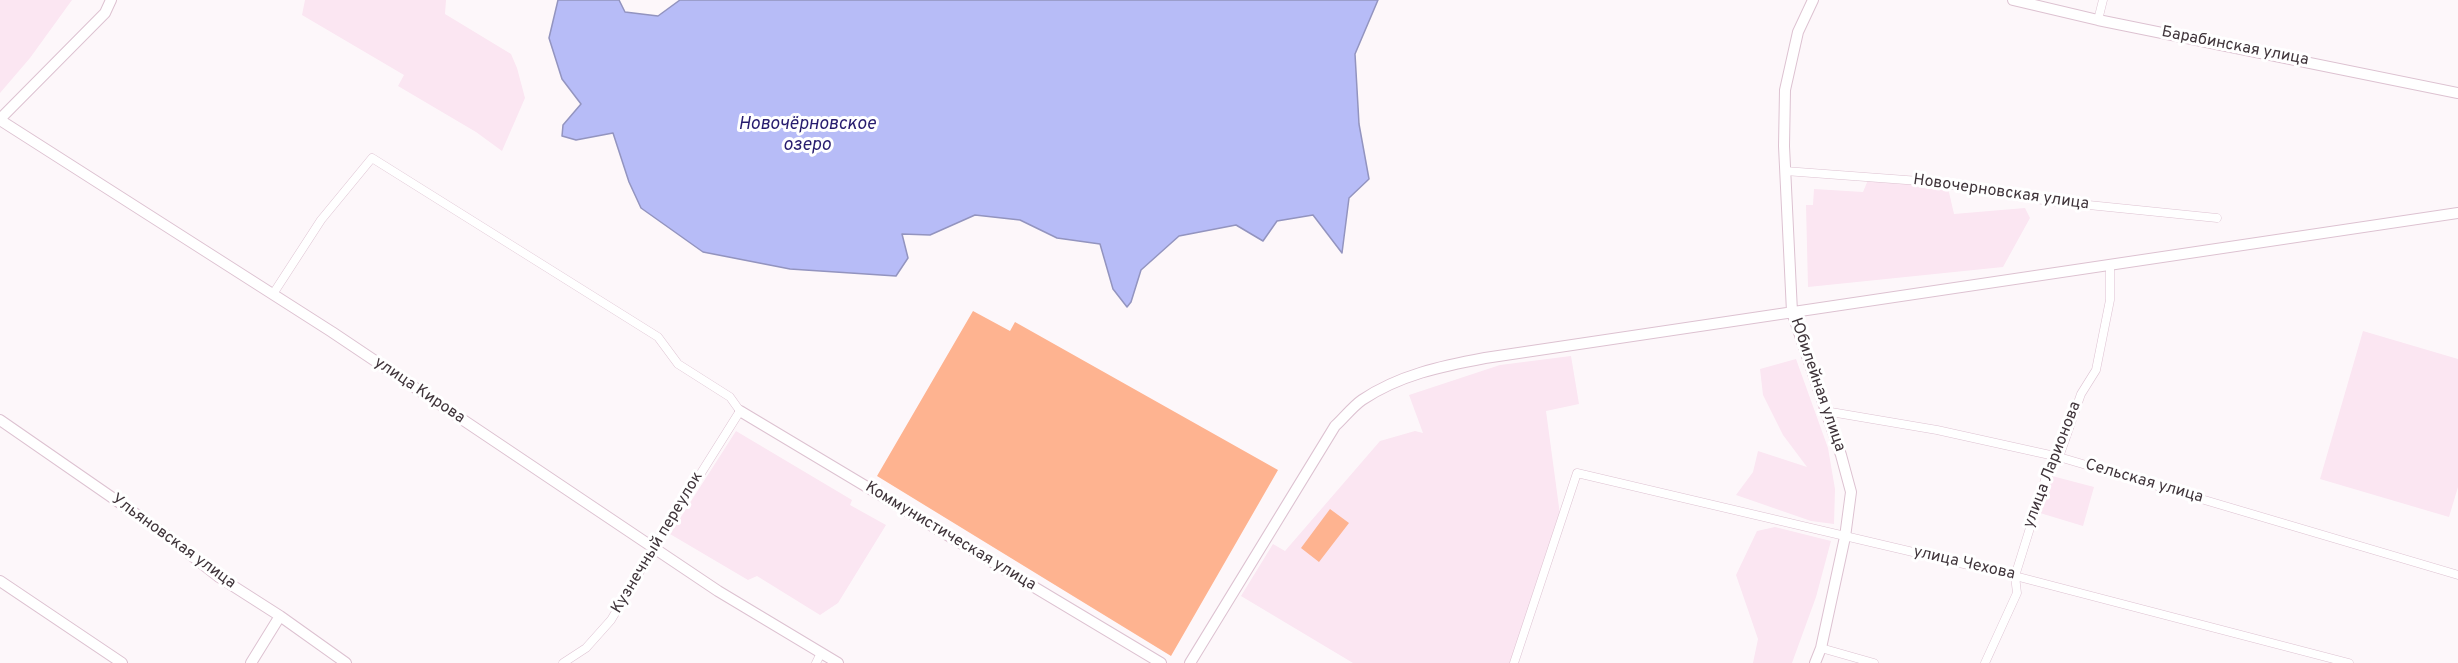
<!DOCTYPE html>
<meta charset="utf-8">
<style>
body{margin:0}
canvas{display:block;background:#fdf7fa}
</style>
<canvas width="2458" height="663"></canvas>
<script>
const context = document.querySelector('canvas').getContext('2d');
context.lineJoin = 'round';
function fill(path, color) { context.fillStyle = color; context.fill(path, 'evenodd'); }
function stroke(path, color, width, dash) { context.strokeStyle = color; context.lineWidth = width; context.lineCap = dash ? 'butt' : 'round'; context.setLineDash(dash || []); context.stroke(path); }
function drawText(font, color, halo, rows, align = 'center') {
  context.font = font + ' Overpass,sans-serif'; context.lineWidth = 6; context.setLineDash([]); context.textBaseline = 'middle'; context.strokeStyle = halo; context.fillStyle = color; for (const [text, x, y, turn = 0] of rows) {
    context.save(); context.translate(x, y); context.rotate((+turn || 0) * Math.PI / 180); context.textAlign = isNaN(turn) ? turn : align; if (halo) context.strokeText(text, 0, 0); context.fillText(text, 0, 0); context.restore();
  }
}
fill(new Path2D(`
 M0 0H72L30 58 0 93Z
 M305 0H446L445 14 511 54 517 68 525 98 502 151 476 132 398 86 404 75 302 15Z
 M1868 180 1948 188 1954 214 2025 208 2030 218 2003 267 1808 287 1806 205H1813L1814 189 1863 192Z
 M2363 331 2458 359V487L2449 517 2320 479Z
 M1571 356 1579 404 1546 411 1561 522 1510 663H1353L1241 596 1273 544 1285 551 1380 441 1415 431 1423 433 1409 395 1500 365Z
 M1796 359 1828 448 1835 489 1834 524 1811 521 1736 495 1753 472 1758 451 1807 467 1783 435 1763 395 1760 369Z
 M736 431 852 500 850 505 886 525 838 603 820 615 757 576 748 580 670 534Z
 M2052 476 2094 487 2083 526 2040 513Z
 M1775 527 1831 541 1816 597 1792 663H1753L1758 639 1736 575 1757 531Z`), '#fbe6f2');
fill(new Path2D(`
 M973 311 1010 331 1015 322 1278 470 1171 656 877 476Z
 M1330 509 1349 523 1319 562 1301 548Z`), '#feb390');
const water = new Path2D(`
 M558 0H619L625 12 658 16 680 0H1378L1355 54 1359 124 1369 179 1349 198 1342 253 1313 215 1277 221 1263 241 1236 225 1179 236 1141 270 1131 302 1127 307 1113 289 1100 244 1057 238 1020 220 975 215 930 235 902 234 908 258 896 276 790 269 703 252 641 208 629 182 613 133 576 140 562 136 563 125 581 104 562 79 549 38Z`);
fill(water, '#b7bcf7');
stroke(water, '#9394bf', 1.5);
const street = new Path2D(`
 M2098 20 2103 0
 M1785 171 1933 182 2049 201 2217 218
 M273 294 321 220 372 158 658 337 678 364 730 397 740 411 654 548 611 620 586 648 563 663
 M1825 411 1937 430 2059 457 2458 575
 M1821 648 1874 663
 M816 663 821 653
 M1514 663 1577 473 2015 576 2349 663
 M1985 663 2017 593 2015 576 2045 480 2059 457 2081 394 2096 370 2110 300V265`);
const secondary = new Path2D(`
 M1813 0 1798 32 1785 90 1784 146 1792 312 1841 455 1851 492 1845 537 1821 648 1815 663
 M2013 0 2098 20 2458 93
 M0 119 105 13 111 0
 M0 120 332 332 718 591 838 663
 M740 411 1161 663
 M0 420 159 530 219 577 280 616 346 663
 M0 581 122 663
 M251 663 280 616
 M1190 663 1335 426C1344 418 1352 407 1362 400 1399 375 1442 366 1485 358L2458 213`);
stroke(street, '#ddc2d1', 9);
stroke(secondary, '#ddc2d1', 12);
stroke(street, '#fff', 8);
stroke(secondary, '#fff', 10);
drawText('16px', '#40353b', '#fff', [
 ["Барабинская улица",2235,47,11],
 ["Новочерновская улица",2001,193,8],
 ["Юбилейная улица",1817,385,71],
 ["улица Кирова",419,391,34],
 ["улица Ларионова",2053,465,-69],
 ["Сельская улица",2144,482,16],
 ["Коммунистическая улица",950,537,31],
 ["Ульяновская улица",173,542,36],
 ["Кузнечный переулок",658,543,-59],
 ["улица Чехова",1964,564,13]
]);
drawText('italic 18px', '#271c6e', '#fff', [
 ["Новочёрновское",807,125],
 ["озеро",807,146]
]);
</script>
